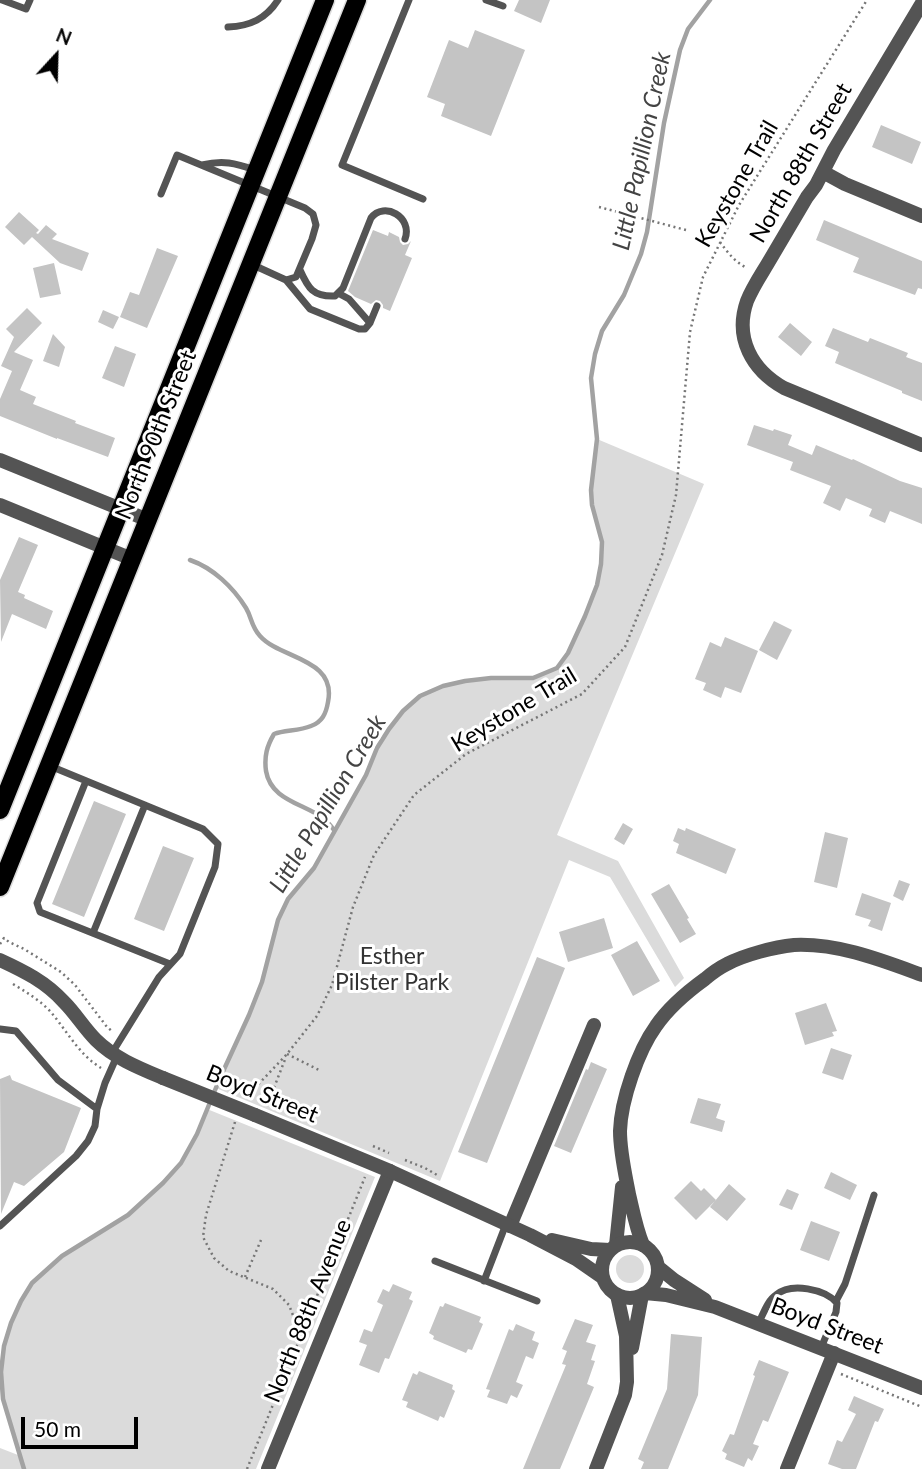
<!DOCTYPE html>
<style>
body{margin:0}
#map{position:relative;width:922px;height:1469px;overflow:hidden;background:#fff;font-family:Lato,sans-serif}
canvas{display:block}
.north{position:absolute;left:21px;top:21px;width:70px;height:70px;-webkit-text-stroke:5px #fff;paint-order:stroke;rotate:22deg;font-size:19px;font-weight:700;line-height:28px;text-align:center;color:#000}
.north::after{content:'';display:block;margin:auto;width:24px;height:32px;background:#000;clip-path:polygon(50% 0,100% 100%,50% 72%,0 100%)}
.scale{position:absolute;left:21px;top:1417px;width:117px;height:32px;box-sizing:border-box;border:4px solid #000;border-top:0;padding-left:9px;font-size:21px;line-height:24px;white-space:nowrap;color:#000;-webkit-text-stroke:5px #fff;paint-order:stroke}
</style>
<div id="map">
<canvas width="922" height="1469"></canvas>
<div class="north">N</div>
<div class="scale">50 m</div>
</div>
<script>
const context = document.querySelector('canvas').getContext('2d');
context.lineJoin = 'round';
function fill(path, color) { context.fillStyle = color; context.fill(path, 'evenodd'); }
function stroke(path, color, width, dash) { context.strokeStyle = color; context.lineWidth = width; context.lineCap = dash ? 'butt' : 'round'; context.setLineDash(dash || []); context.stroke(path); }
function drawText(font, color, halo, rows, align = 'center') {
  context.font = font + ' Lato,sans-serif'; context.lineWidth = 6; context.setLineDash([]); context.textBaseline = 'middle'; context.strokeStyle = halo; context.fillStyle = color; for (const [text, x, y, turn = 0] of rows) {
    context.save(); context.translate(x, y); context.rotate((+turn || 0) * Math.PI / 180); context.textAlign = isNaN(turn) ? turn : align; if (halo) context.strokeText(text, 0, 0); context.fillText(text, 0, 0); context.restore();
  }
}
fill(new Path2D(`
 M597 439 704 484 557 835 618 861 684 978 675 987 610 877 569 860 440 1181 216 1088 249 1015 262 982 278 920 288 899 314 868 366 775 377 748 389 729 403 711 420 696 443 687 465 681 491 678H533L546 674 557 668 568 653 585 616 596 585 601 564 602 542 592 505 591 490Z
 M207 1109 375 1177 256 1469H0V1448L18 1455C12 1427 1 1400 1 1371 2 1342 13 1305 33 1282 41 1273 51 1265 61 1257 82 1241 107 1230 129 1215 168 1187 189 1153 207 1109Z
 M616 1269a14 14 0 1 1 28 0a14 14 0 1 1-28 0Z`), '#dbdbdb');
stroke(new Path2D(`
 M190 560C213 568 233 587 246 608 252 618 251 626 260 636 280 659 337 658 328 702 326 714 322 722 311 726 299 731 285 730 274 734 267 746 264 756 266 771 271 800 302 803 323 818 327 821 331 826 334 830
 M24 1469 3 1399 1 1372 4 1346 11 1323 21 1301 32 1283 62 1256 128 1215 163 1183 181 1163 197 1134 220 1078 249 1015 262 982 278 920 288 899 314 868 366 775 377 748 389 729 403 711 420 696 443 686 465 681 491 678H533L557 668 568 653 585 616 597 585 601 564 602 542 592 505 591 490 597 439 591 378 595 354 602 331 624 295 641 254 647 232 664 123 680 50 688 29 710 0`), '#a2a2a2', 4.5);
fill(new Path2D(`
 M519 0H550L541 23 514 11Z
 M475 30 525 50 491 136 441 116 445 104 427 97 449 40 468 48Z
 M881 125 921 142 912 164 872 147Z
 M19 212 39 230 36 233 38 234 46 225 57 234 52 239 89 253 82 271 60 263 32 237 24 245 5 227Z
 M824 220 922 261V289L918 288 915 295 853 272 859 258 816 240Z
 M373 230 388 236 389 232 399 237 400 242 403 245 408 244 411 241 405 255 412 258 390 311 383 308V305L380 301 376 300 371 304 355 297 348 291Z
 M157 248 178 256 147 328 120 317 130 292 139 295Z
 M54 263 61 294 40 298 33 268Z
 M27 308 42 323 14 352 33 360 20 390 36 397 33 404 76 421 75 423 115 438 108 457 57 438V439L0 416V399L12 371 1 366 14 337 6 329Z
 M103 310 119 317 113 329 98 322Z
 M790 323 812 342 801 356 778 337Z
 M833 328 868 342 870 338 908 353 906 357 922 363V401L902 393V391L835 363 839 352 825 346Z
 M53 334 65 347 59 367 43 361Z
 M115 346 136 354 124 387 102 378Z
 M754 425 773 431 774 429 792 435 788 445 812 455 816 445 852 460 853 459 900 481 922 488V524L890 511 885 523 869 516 872 509 846 498 840 511 823 503 831 486 790 470 793 462 747 445Z
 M19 537 38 545 18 592 25 595 24 598 53 611 46 629 12 614 1 642 0 580Z
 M774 621 792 630 777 660 759 650Z
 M725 637 758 651 741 693 725 687 721 698 703 690 706 683 695 679 710 642 721 647Z
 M94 801 126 814 84 917 52 904Z
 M623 823 633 829 624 845 614 839Z
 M678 828 685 831 686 828 736 849 726 874 676 853 679 844 673 841Z
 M825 832 848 838 837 888 814 882Z
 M163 846 194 858 164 931 134 919Z
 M899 880 910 884 903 901 893 896Z
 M669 884 689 918 687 919 696 934 680 943 651 894Z
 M862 893 891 903 882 931 868 926 871 920 855 915Z
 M604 918 613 948 568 962 559 932Z
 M637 941 660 981 633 996 611 955Z
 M537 957 565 968 487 1163 458 1152Z
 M826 1003 837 1031 832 1032 834 1036 805 1045 795 1013Z
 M831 1048 852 1055 843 1080 822 1073Z
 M591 1062 607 1069 571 1153 554 1146 586 1069 588 1070Z
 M10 1075 12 1080 81 1108 64 1152 24 1186 14 1182 1 1214 0 1079Z
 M698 1098 721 1104 716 1118 725 1121 722 1132 690 1123Z
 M831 1172 857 1185 850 1200 824 1188Z
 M691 1181 701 1191 704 1188 716 1200 696 1220 674 1198Z
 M729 1184 746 1199 727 1221 710 1207Z
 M787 1189 799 1194 792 1210 779 1205Z
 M811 1221 840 1232 829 1261 800 1250Z
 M393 1284 412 1292 409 1299 413 1301 389 1359 385 1358 379 1373 359 1365 367 1345 359 1342 364 1329 372 1332 383 1305 377 1302 383 1289 389 1292Z
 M445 1303 481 1317 479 1322 483 1324 472 1350 468 1349 466 1353 433 1339 434 1336 429 1333 440 1306 443 1307Z
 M575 1319 593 1325 586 1342 596 1345 591 1360 595 1361 587 1384 594 1387 560 1469H523L566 1365 562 1364 567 1351 562 1349Z
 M516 1324 535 1332 532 1340 539 1343 533 1359 526 1356 516 1382 523 1385 517 1398 511 1395 507 1404 487 1397 490 1390 486 1389 509 1329 513 1331Z
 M671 1334 702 1337 698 1395 668 1469H641L644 1462 638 1459 667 1389Z
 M759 1360 789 1372 768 1422 763 1420 753 1444 759 1446 752 1461 748 1458 744 1467 725 1459 727 1454 722 1451 730 1434 734 1435 755 1376 753 1375Z
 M419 1371 453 1385 452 1389 455 1391 444 1418 440 1416 438 1421 406 1407 408 1402 402 1400 413 1373 417 1375Z
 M854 1396 884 1409 878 1422 875 1421 856 1469H842L828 1464 837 1440 842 1442 856 1414 848 1410Z`), '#c4c4c4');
const primary = new Path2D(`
 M0 810 325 0
 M0 887 357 0`);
stroke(primary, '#dbdbdb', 21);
stroke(new Path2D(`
 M599 207 686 230
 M720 242C728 253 735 262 747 268
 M0 944 4 938 9 942 24 949 61 972 75 985 107 1027 113 1032
 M13 984C26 992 38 999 49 1010 66 1029 78 1054 101 1068
 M287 1054 319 1070
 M248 1097 251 1092 287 1054 317 1016 332 985 353 907 374 855 414 795 466 754 582 694 625 647 662 555 676 495 690 332 703 277 739 205 867 0
 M268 1103 286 1057
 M235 1122 206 1215 203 1237 214 1258 229 1271 273 1289 289 1305 301 1336
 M373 1146 389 1153
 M405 1160 425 1168 437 1175
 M245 1277 261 1240
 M841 1374 922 1407
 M247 1469 365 1177`), '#767676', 2.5, [2, 3.5]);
stroke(new Path2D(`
 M2 0 26 9 30 0
 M409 0 342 165 423 199
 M486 0 503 6
 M228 27C250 26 266 19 278 0
 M202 165C223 160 235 163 255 170
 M161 194 177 155 305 208 313 214 316 225 312 239 296 277 286 280 251 264
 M300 270C308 288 313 297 335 296L343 288 371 218C384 201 413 217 405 239
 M286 280 310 309 359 329H365L370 323 377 306
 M338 293 349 299 370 323
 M50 766 203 829 218 844 215 867 180 954 159 977 112 1053
 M86 781 37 903 40 912 170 964
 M93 933 145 805
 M0 1029 16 1031 58 1080 97 1109 105 1083 117 1056
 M0 1226 76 1156 88 1141 95 1126 97 1109
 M435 1261 537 1301
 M484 1281 506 1224
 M836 1301 845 1284 874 1195
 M758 1324C763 1315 767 1301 776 1295 791 1282 825 1289 837 1303L836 1312 821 1348`), '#545454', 7);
stroke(new Path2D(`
 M922 3 834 150 816 185 807 197C795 217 783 238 771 258 763 272 753 286 747 301 734 338 752 370 784 388L922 445
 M823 172 845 184 922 216
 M0 460 148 520
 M0 505 132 559
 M510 1226 594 1025
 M616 1245 622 1187
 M643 1245C636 1228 633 1211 629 1194 625 1173 620 1152 620 1131 621 1100 638 1051 656 1026 669 1007 687 992 705 979 712 973 719 968 727 964 744 955 774 947 794 945 838 943 881 960 922 975
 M632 1348 642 1295
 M268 1469 390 1171
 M596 1469 625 1395 627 1382 626 1336 617 1295
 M787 1469 834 1353`), '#545454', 14);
stroke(new Path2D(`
 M0 960C24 971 46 982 64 1002 76 1014 84 1028 96 1040 114 1058 139 1068 163 1078
 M255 1115 390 1171 530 1235 576 1259 602 1277
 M552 1240 591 1249 610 1250
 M602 1270a28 28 0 1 1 56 0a28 28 0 1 1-56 0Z
 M658 1267 674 1280 705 1300
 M645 1293 666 1295 715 1307 922 1388`), '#545454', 14);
stroke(primary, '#000', 18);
stroke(new Path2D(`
 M163 1078 255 1115`), '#545454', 14);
drawText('23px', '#000', '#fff', [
 ["North 88th Street",801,163,-60],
 ["Keystone Trail",737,184,-60],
 ["North 90th Street",156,435,-68],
 ["Keystone Trail",514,710,-31],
 ["Boyd Street",262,1094,22],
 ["North 88th Avenue",308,1311,-68],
 ["Boyd Street",827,1326,21]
]);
drawText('23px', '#323232', '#fff', [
 ["Esther",392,957],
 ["Pilster Park",392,983]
]);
drawText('italic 24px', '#434343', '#fff', [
 ["Little Papillion Creek",642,151,-78],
 ["Little Papillion Creek",328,804,-59]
]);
</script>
